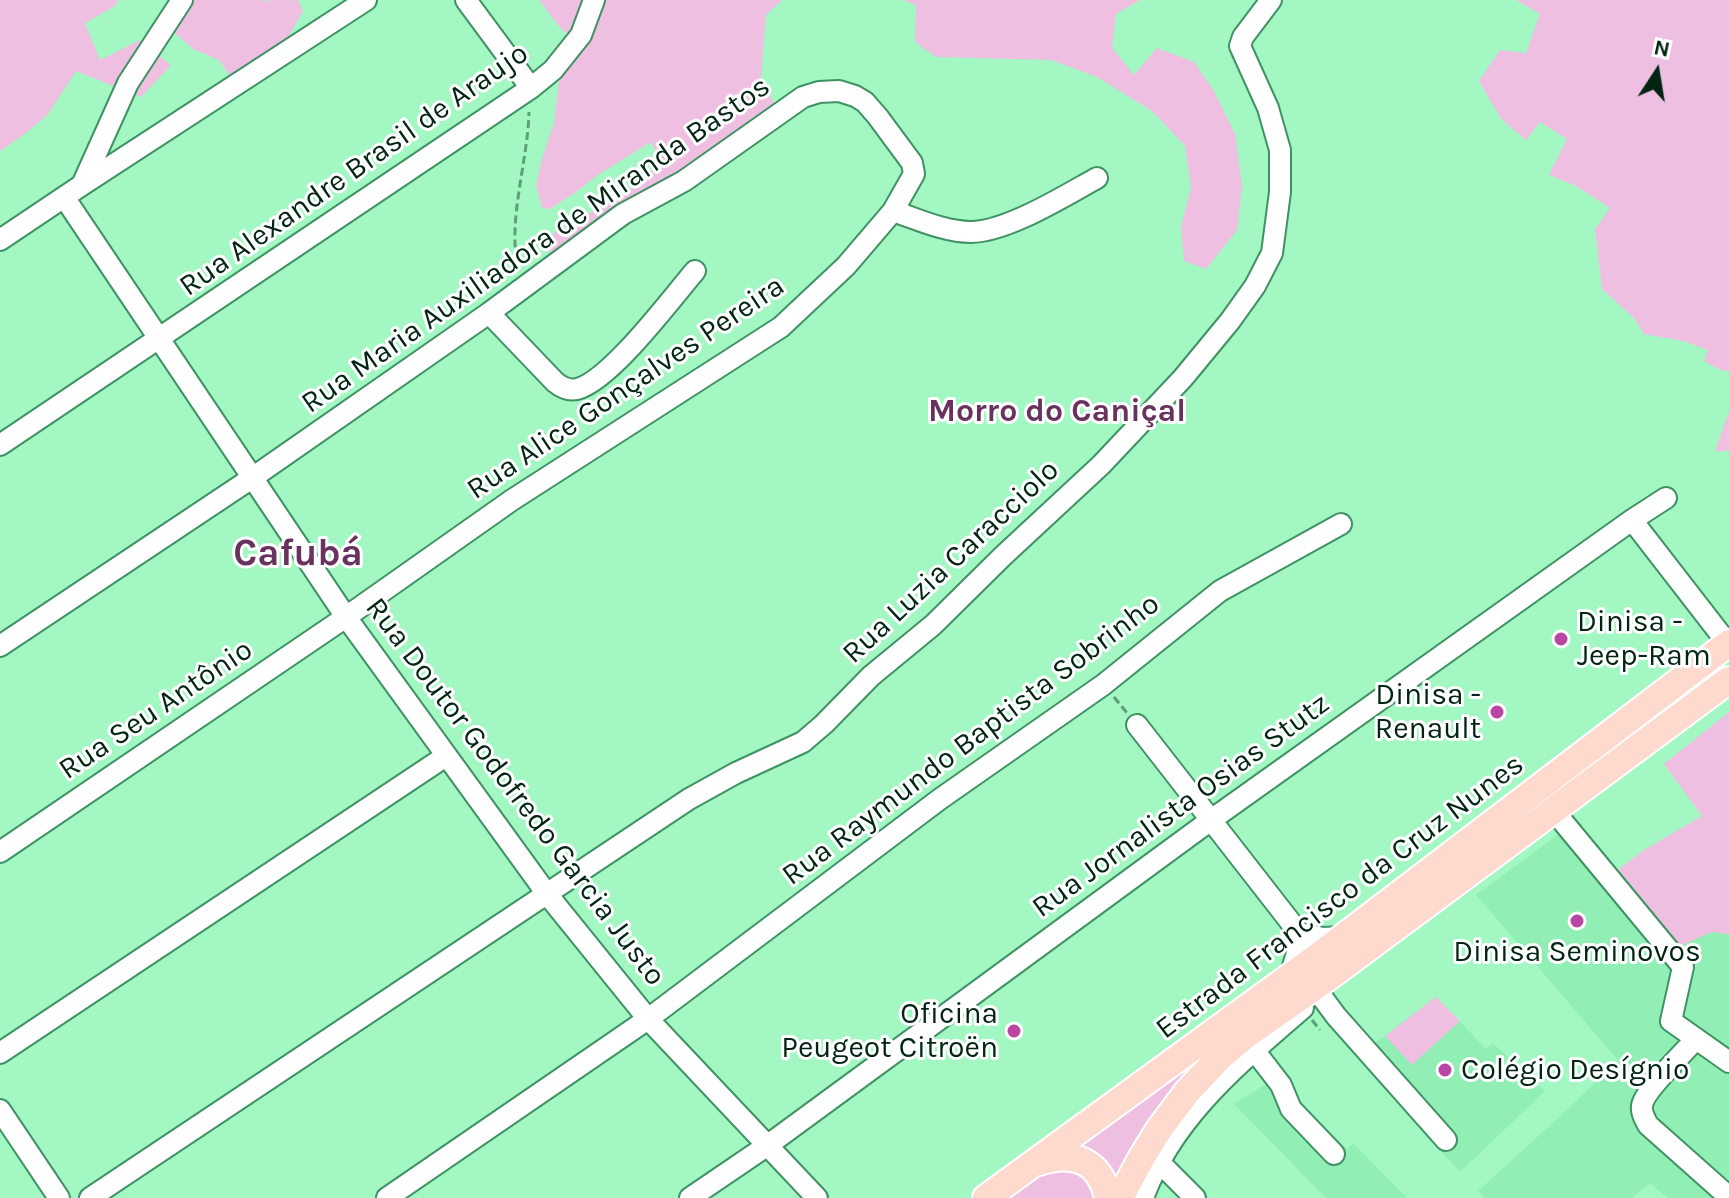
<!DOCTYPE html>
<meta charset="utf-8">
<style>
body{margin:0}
#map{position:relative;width:1729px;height:1198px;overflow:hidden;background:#a3f7c3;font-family:Karla,sans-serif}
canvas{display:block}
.north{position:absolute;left:1617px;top:32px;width:80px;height:80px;-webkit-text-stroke:6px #fff;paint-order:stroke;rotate:12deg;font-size:22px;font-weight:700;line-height:32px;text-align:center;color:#012512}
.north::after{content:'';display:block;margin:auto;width:28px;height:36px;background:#012512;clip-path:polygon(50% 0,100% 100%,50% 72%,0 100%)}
</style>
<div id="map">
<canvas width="1729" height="1198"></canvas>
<div class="north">N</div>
</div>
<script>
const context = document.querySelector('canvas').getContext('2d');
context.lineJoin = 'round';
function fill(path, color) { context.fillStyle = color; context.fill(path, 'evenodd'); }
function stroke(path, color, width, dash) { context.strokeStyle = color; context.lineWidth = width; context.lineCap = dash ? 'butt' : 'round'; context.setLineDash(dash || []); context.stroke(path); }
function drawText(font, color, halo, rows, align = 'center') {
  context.font = font + ' Karla,sans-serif'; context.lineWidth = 6; context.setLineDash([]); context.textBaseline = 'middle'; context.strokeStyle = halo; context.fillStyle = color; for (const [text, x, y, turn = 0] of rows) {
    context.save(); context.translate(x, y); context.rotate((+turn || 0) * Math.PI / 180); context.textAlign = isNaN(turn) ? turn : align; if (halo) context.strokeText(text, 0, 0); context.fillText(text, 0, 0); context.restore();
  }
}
fill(new Path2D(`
 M1574 823 1615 872 1712 932 1729 934V1198H1668L1650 1183 1632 1198H1484L1478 1191 1566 1111 1618 1060 1476 895Z
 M1436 997 1486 1049 1493 1043 1545 1091 1460 1172 1327 1025 1342 1011 1371 1046Z
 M1282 1074 1299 1095 1297 1098 1347 1149 1353 1143 1407 1198H1326L1234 1104Z`), '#91eeb5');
fill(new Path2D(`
 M0 0H118L115 6 85 23 100 60 140 40 171 65 141 97 76 71 48 114 26 133 0 151Z
 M169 0H263L266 2 269 0H298L303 11 280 51 235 84 219 60 193 49 159 19Z
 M539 0H782L766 15 761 78 784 122 726 162 701 184 655 203 564 272 542 240 633 188 661 162 651 142 599 174 576 192 550 209 542 208 536 185 542 159 554 123 560 73 569 36C556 25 549 12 539 0Z
 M903 0H1140L1116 14 1112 48 1134 75 1157 48 1194 62 1214 91 1235 134 1242 185 1237 230 1206 269 1184 261 1181 227 1191 187 1185 146 1152 111 1097 77 1051 60 936 57 915 42 916 5Z
 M1516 0H1729V371L1720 370 1704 361 1708 350 1683 341 1644 334 1633 317 1602 289 1595 229 1610 208 1576 186 1549 175 1567 139 1540 122 1526 140 1501 119 1479 81 1500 50 1526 53 1540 14Z
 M1729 412V451H1715Z
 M1729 712V934L1712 932 1678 947 1615 872 1644 850 1702 816 1664 764Z
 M1436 997 1460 1021 1412 1065 1385 1036Z
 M1244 1021 1115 1182 1069 1146Z
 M1052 1167 1084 1171 1099 1198H1005L1042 1171Z`), '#efbfe2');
const minor = new Path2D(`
 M466 0 531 88
 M82 185 128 83 182 0
 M64 197 346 617 547 894 648 1019 817 1198
 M893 211C917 219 945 232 971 232 1007 232 1066 195 1097 178
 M0 240 82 185 366 0
 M489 313 555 382C561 387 568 391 577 389 610 381 671 299 695 271
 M0 445 531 88 553 70 581 35 594 0
 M1666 498 1632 520 1728 644
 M0 646 252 478 489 313 623 214 684 181 803 97 819 92 839 91 855 96 865 102 878 117 912 163 914 174 893 211 846 266 781 327 512 500 346 617 0 852
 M1137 725 1299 933
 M1554 811 1683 967 1671 1021 1729 1062
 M1290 976 1298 950 1299 933 1323 938 1343 937
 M1319 993 1336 1016 1446 1140
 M1696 1039C1685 1051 1643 1092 1642 1106 1641 1113 1645 1119 1648 1125L1729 1197
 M1254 1050 1281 1085 1291 1109 1334 1154
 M0 1053 446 756
 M0 1110 59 1198
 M1159 1162 1195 1198
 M90 1198 689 799 736 773 803 742 824 724 871 676 933 625 1004 555 1101 465 1183 378 1230 321 1255 286 1272 253 1280 192V150L1268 108 1240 46 1243 37 1271 0
 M387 1198 648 1019 940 799 1103 685 1220 591 1341 524
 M690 1198 768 1145 1211 820 1632 520
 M1143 1198C1173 1116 1240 1063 1303 1008`);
const major = new Path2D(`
 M1039 1162C1074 1151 1100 1160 1108 1198
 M986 1198 1317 957 1729 643
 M1120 1198 1142 1157 1160 1128 1187 1092 1218 1059 1246 1035 1330 976 1729 680`);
stroke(minor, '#3f9263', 24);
stroke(major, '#fff', 30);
stroke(new Path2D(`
 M519 271C506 224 528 162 529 112
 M1114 697 1127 713
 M1312 1020 1320 1030`), '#5e9e78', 3, [8, 4]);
stroke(minor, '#fff', 20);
stroke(major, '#fdd9ce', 26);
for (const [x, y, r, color] of [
 [1561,639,8,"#b846a2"],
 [1497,712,8,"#b846a2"],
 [1577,921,8,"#b846a2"],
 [1014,1031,8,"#b846a2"],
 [1445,1070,8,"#b846a2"]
]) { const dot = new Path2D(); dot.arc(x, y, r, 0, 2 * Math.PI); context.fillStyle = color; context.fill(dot); stroke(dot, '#fff', 3); }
drawText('30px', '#012512', '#fff', [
 ["Rua Alexandre Brasil de Araujo",354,170,-35],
 ["Rua Maria Auxiliadora de Miranda Bastos",536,245,-35],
 ["Rua Alice Gonçalves Pereira",626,388,-34],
 ["Rua Luzia Caracciolo",951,562,-43],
 ["Rua Seu Antônio",156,710,-34],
 ["Rua Raymundo Baptista Sobrinho",971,740,-37],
 ["Rua Doutor Godofredo Garcia Justo",515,792,53],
 ["Rua Jornalista Osias Stutz",1181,806,-36],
 ["Estrada Francisco da Cruz Nunes",1340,897,-37]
]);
drawText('30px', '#012512', '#fff', [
 ["Dinisa -",1577,622],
 ["Jeep-Ram",1577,656],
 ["Dinisa -",1481,695,"right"],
 ["Renault",1481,729,"right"],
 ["Dinisa Seminovos",1577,952,"center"],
 ["Oficina",998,1014,"right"],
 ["Peugeot Citroën",998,1048,"right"],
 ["Colégio Desígnio",1461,1070]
], 'left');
drawText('bold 32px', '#69315d', '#fff', [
 ["Morro do Caniçal",1057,412]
]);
drawText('bold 38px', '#69315d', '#fff', [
 ["Cafubá",298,554]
]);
</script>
